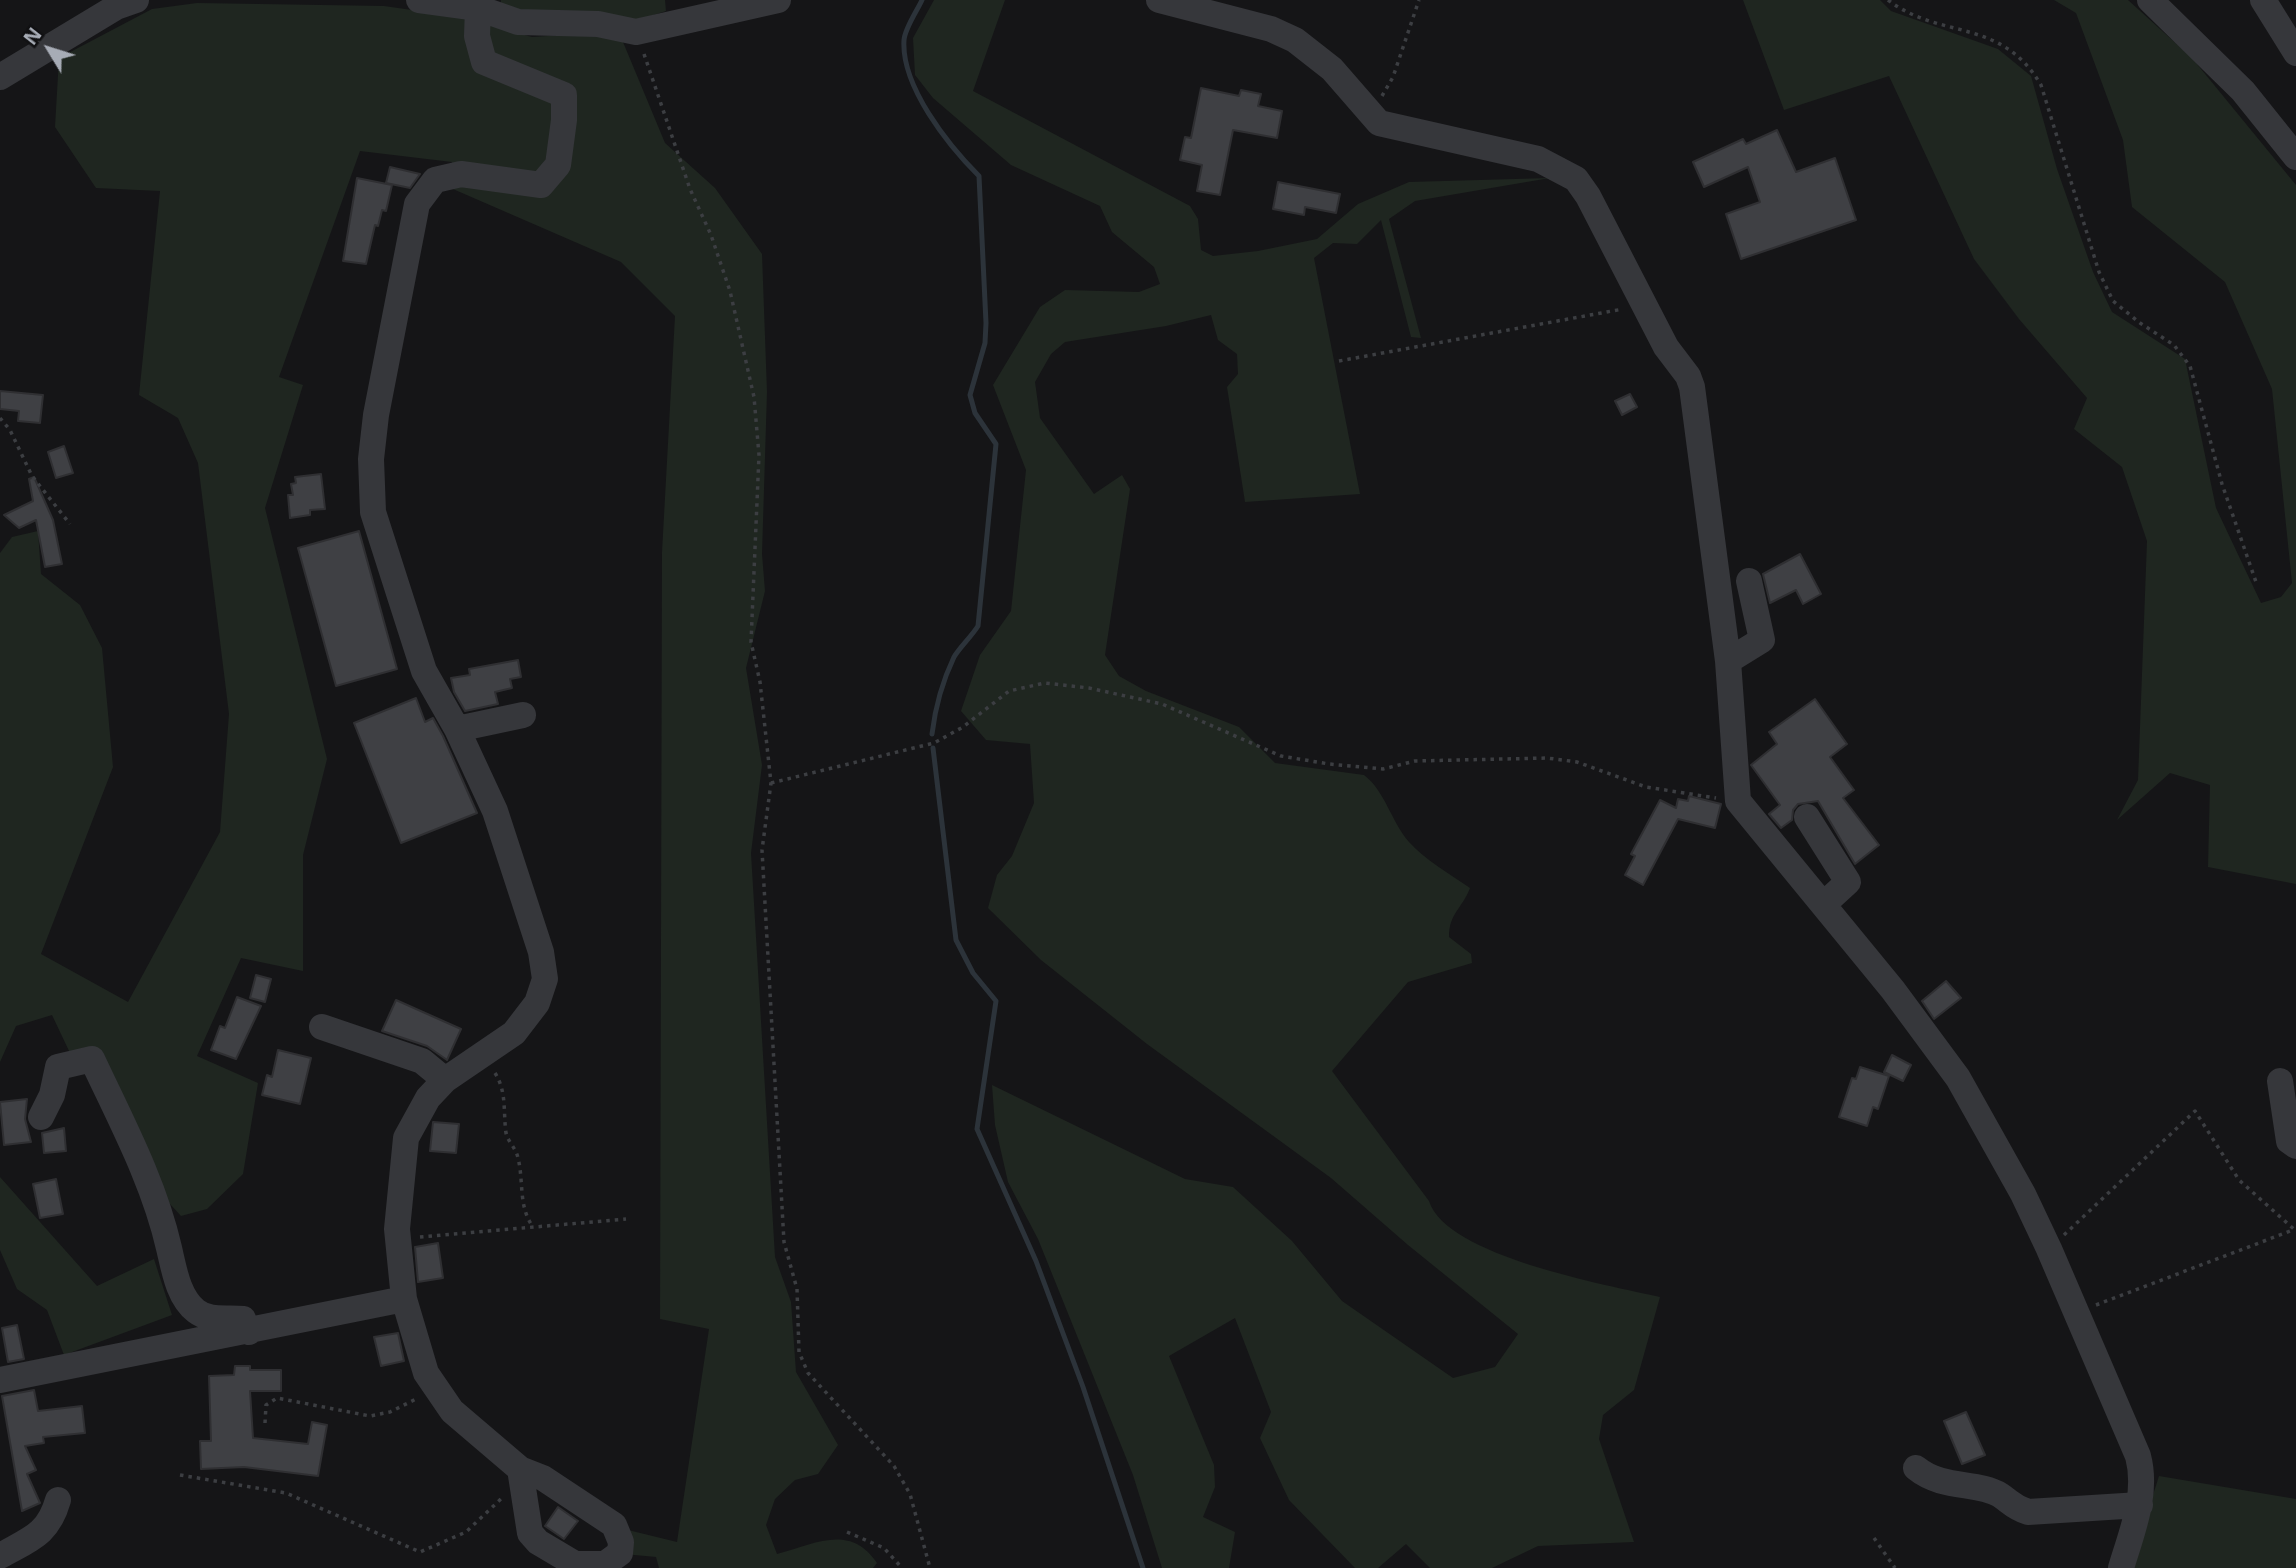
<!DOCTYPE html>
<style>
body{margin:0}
#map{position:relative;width:2296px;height:1568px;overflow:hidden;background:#151517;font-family:"Noto Sans",sans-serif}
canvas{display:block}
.north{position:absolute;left:14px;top:14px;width:70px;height:70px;-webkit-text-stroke:5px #101012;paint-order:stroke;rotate:308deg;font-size:19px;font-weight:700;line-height:28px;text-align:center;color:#a7acb6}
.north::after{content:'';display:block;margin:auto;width:24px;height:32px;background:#a7acb6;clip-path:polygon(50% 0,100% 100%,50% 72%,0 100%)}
</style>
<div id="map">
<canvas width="2296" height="1568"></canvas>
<div class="north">N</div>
</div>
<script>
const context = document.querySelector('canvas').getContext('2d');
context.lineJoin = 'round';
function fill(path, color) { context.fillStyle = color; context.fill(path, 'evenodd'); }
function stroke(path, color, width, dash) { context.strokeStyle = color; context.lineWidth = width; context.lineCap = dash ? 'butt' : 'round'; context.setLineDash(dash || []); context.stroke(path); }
fill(new Path2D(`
 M501 0H665L666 11 638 20 525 14 500 7Z
 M934 0H1005L973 91 1190 206 1198 219 1201 250 1213 256 1258 251 1317 239 1358 204 1409 182 1550 178 1415 201 1389 219 1421 338 1411 337 1381 220 1357 244 1333 243 1314 258 1360 494 1245 502 1227 387 1238 374 1237 354 1218 340 1211 315 1166 326 1065 342 1051 354 1035 382 1040 418 1094 494 1122 475 1130 489 1105 655 1119 676 1146 691 1239 727 1275 763 1364 775C1385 791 1391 821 1409 842 1425 860 1450 874 1470 888 1462 909 1449 913 1449 937L1471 954 1472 963 1408 982 1332 1071 1429 1201C1446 1256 1607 1285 1660 1297L1634 1390 1603 1415 1599 1439 1634 1542 1538 1546 1492 1568H1430L1406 1544 1378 1568H1355L1289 1500 1260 1438 1271 1412 1235 1318 1169 1356 1214 1465 1215 1487 1203 1517 1235 1532 1229 1568H1162L1133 1475 1088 1363 1038 1239 1008 1182 995 1125 992 1085 1185 1179 1233 1187 1292 1241 1342 1301 1453 1378 1495 1367 1518 1334 1408 1245 1331 1178 1147 1044 1041 960 988 908 997 875 1012 856 1034 803 1030 744 986 740 961 711 980 655 1011 611 1026 470 993 385 1040 307 1065 290 1139 292 1160 284 1154 267 1112 232 1100 206 1011 165 933 98 915 75 913 38Z
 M1743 0H1880L1891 11 1998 49 2031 76 2057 169 2093 272 2112 312 2185 359 2216 508 2261 603 2281 597 2292 583 2272 389 2225 282 2132 207 2123 140 2076 13 2054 0H2128L2192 58 2296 185V884L2208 867 2210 785 2170 773 2117 820 2138 780 2147 541 2122 467 2074 429 2087 398 2019 319 1974 259 1889 76 1784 110Z
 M197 3 384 6 461 17 532 37 595 33 623 42 665 143 715 188 762 254 767 392 762 554 765 591 746 668 762 765 751 853 775 1257 791 1302 796 1372 838 1445 818 1474 795 1480 775 1499 766 1525 777 1554C815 1544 850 1523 877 1563L873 1568H659L656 1557 624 1554 628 1530 677 1542 709 1329 660 1319 662 552 675 316 621 262 446 186 452 162 360 151 279 377 303 385 265 508 327 759 303 855V971L241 958 197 1056 258 1083 243 1174 207 1209 181 1216 160 1193 99 1051 70 1053 52 1015 16 1026 0 1062V553L12 537 38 531 41 574 80 605 102 648 113 767 41 954 128 1002 220 832 229 714 198 463 178 418 139 395 160 191 96 188 55 127 59 58 152 9Z
 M0 1177 97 1286 154 1259 172 1315 64 1355 47 1310 17 1289 0 1250Z
 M2159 1476 2296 1499V1568H2130Z`), '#1f2620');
stroke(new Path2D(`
 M922 0C917 11 905 28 904 40 901 86 948 145 979 176L986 323 985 343 970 395 975 413 996 444 978 626C971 637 960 647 954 657 943 680 935 709 932 734
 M933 748 956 940 973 973 996 1001 977 1129 1036 1261 1083 1387 1143 1568`), '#2c333a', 5);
const building = new Path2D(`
 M1201 88 1239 96 1241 90 1261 94 1258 106 1282 111 1277 138 1233 130 1220 195 1197 191 1202 165 1180 160 1185 137 1191 138Z
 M1777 130 1796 172 1835 158 1856 220 1741 259 1726 214 1760 202 1748 167 1704 187 1693 162 1743 139 1746 144Z
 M390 167 420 174 410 188 386 183Z
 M357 178 392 185 386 211 382 210 378 226 375 225 366 264 343 261Z
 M1278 182 1340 194 1336 213 1305 207 1304 215 1273 209Z
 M0 391 43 395 40 423 18 421 19 411 0 409Z
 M1630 394 1637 407 1622 415 1615 401Z
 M64 446 73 473 56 478 48 452Z
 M321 474 325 509 310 510V515L290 518 288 495H293L291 484 296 483 295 477Z
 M34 477 53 520 62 564 45 567 36 520 19 528 4 515 33 501 29 479Z
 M359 531 397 669 336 686 298 548Z
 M1800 554 1821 594 1803 604 1796 590 1770 603 1763 574Z
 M518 660 521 677 510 679 512 688 495 692 498 704 465 711 454 692 451 678 470 675 469 669Z
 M416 698 425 722 433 718 443 736 477 813 401 843 354 723Z
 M1815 699 1847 744 1830 757 1854 790 1843 798 1879 845 1855 864 1818 801 1798 804 1793 810 1792 820 1781 828 1769 814 1780 805 1751 765 1777 744 1769 732Z
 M1689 796 1721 804 1715 828 1678 819 1643 885 1625 875 1635 856 1631 854 1660 800 1676 808 1678 799 1688 801Z
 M256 975 271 979 265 1002 250 998Z
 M1946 981 1961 998 1934 1019 1922 1001Z
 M237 997 261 1006 236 1059 211 1050 220 1026 225 1028Z
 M396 1000 461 1029 447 1060 427 1046 382 1031Z
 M278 1050 311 1058 300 1104 262 1095 267 1075 272 1077Z
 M1892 1055 1911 1065 1903 1081 1884 1072Z
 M1860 1067 1889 1076 1878 1109 1873 1107 1867 1126 1839 1117 1852 1078 1856 1079Z
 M27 1099 25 1119 31 1142 4 1145 0 1102Z
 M433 1122 459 1124 456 1153 430 1151Z
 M64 1128 66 1151 44 1153 42 1133Z
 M56 1179 63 1214 40 1218 33 1184Z
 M438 1243 443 1278 418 1282 415 1247Z
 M17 1325 24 1359 8 1362 2 1328Z
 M398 1333 404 1361 381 1366 374 1337Z
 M235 1366H250V1370H281V1391H250L253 1438 308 1444 312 1422 327 1425 318 1476 244 1467 201 1469 200 1441H211L209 1376 234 1375Z
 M34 1390 38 1411 82 1406 85 1433 43 1437 44 1443 25 1446 36 1470 27 1474 40 1503 22 1511 2 1396Z
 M1966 1412 1985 1455 1962 1464 1944 1421Z
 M558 1507 578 1521 564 1539 545 1526Z`);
fill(building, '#3f4044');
stroke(building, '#2f2f32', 2);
stroke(new Path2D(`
 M1888 0C1940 40 2001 17 2041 85L2099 272 2113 301 2140 323 2174 345 2190 366 2222 484 2256 582
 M644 54 690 189 711 235 730 291 754 397 759 455 751 642 760 682 771 783 762 850 784 1242 797 1289 799 1352 808 1373 894 1466 910 1494 930 1568
 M1382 96 1393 77 1419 0
 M1339 361 1623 309
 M0 418 10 430 32 476 70 524
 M771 783 934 743 963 727 1009 691 1045 683 1089 688 1162 704 1281 756 1329 764 1383 769 1415 761 1547 758 1577 762 1646 787 1716 798
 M495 1073C507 1092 503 1111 506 1133 508 1142 516 1148 518 1158 524 1182 518 1206 533 1227
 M2064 1235 2195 1111 2239 1180 2296 1231
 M420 1237 626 1219
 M2096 1305 2293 1230
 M265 1423 266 1405 277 1398 370 1416 390 1412 416 1399
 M180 1475 286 1493 420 1552 466 1532 503 1497
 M847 1532 884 1548 902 1568
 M1874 1538 1895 1568`), '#3c3e42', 3.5, [3.5, 5]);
stroke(new Path2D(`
 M419 0 478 8 518 22 598 24 636 32 778 0
 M1159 0 1271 29 1295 40 1332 69 1379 123 1538 159 1576 179 1588 196 1666 347 1688 376 1692 387 1728 661 1738 801 1893 990 1958 1078 2023 1194 2049 1249 2138 1456C2148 1494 2132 1531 2121 1568
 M2150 0 2243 91 2296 157
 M2263 0 2296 53
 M478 8 477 36 484 62 564 95V120L558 165 541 185 461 174 435 180 417 204 376 415 371 459 373 512 424 671 457 729 495 811 541 952 545 979 537 1003 514 1033 445 1080 428 1098 406 1138 397 1229 404 1299 426 1373 452 1411 520 1469 543 1478 614 1525 621 1542 620 1553 605 1564H575L538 1542 530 1533 520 1469
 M0 77 116 7 136 0
 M1728 661 1762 640 1749 581
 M457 729 523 715
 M1807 817 1848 882 1824 904
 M322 1027 422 1061 445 1080
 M2280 1081 2289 1141 2296 1146
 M41 1117 52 1095 58 1067 92 1059C121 1121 154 1182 169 1248 174 1269 178 1297 196 1311 210 1322 227 1317 243 1319L249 1332
 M0 1380 404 1299
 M1916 1468C1943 1490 1977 1481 2000 1495 2012 1503 2013 1507 2028 1512L2140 1505
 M0 1556C30 1539 48 1535 58 1500`), '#36373b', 26);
</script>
